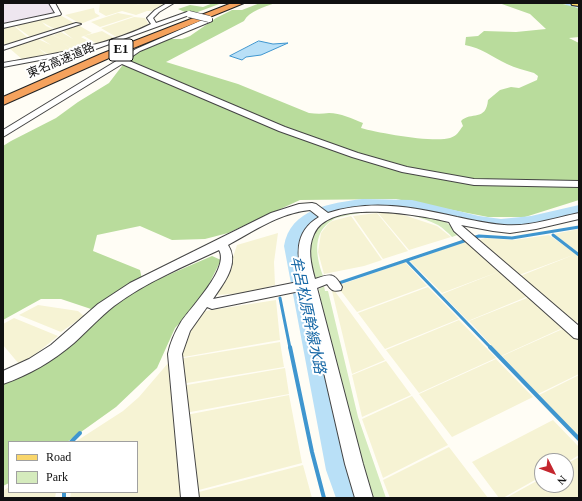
<!DOCTYPE html>
<meta charset="utf-8">
<style>
body{margin:0}
#map{position:relative;width:582px;height:501px;overflow:hidden;background:#fffdf5;font-family:"Times New Roman",serif}
canvas{display:block}
.frame{position:absolute;inset:0;border:4px solid #111;pointer-events:none}
.legend{position:absolute;left:8px;top:441px;width:130px;height:52px;box-sizing:border-box;background:#fff;border:1px solid #a0a0a0;margin:0;padding:5px 7px;list-style:none;font-size:12px;color:#111}
.legend li{display:flex;align-items:center;gap:8px;height:20px}
.legend b{width:20px;border:1px solid #a0a0a0}
.north{position:absolute;left:534px;top:453px;width:40px;height:40px;box-sizing:border-box;background:#fff;border:1px solid #a0a0a0;border-radius:50%;rotate:132deg;font-size:11px;font-weight:700;line-height:16px;text-align:center;color:#111}
.north::after{content:'';display:block;margin:auto;width:14px;height:18px;background:#c4262e;clip-path:polygon(50% 0,100% 100%,50% 72%,0 100%)}
</style>
<div id="map">
<canvas width="582" height="501"></canvas>
<div class="frame"></div>
<ul class="legend">
<li><b style="height:5px;background:#f9d66b"></b>Road</li>
<li><b style="height:11px;background:#d5ebbd"></b>Park</li>
</ul>
<div class="north">N</div>
</div>
<script>
const context = document.querySelector('canvas').getContext('2d');
context.lineJoin = 'round';
function fill(path, color) { context.fillStyle = color; context.fill(path, 'evenodd'); }
function stroke(path, color, width, dash) { context.strokeStyle = color; context.lineWidth = width; context.lineCap = dash ? 'butt' : 'round'; context.setLineDash(dash || []); context.stroke(path); }
function drawText(font, color, halo, rows, align = 'center') {
  context.font = font + ' "Times New Roman","Noto Sans JP",serif'; context.lineWidth = 4; context.setLineDash([]); context.textBaseline = 'middle'; context.strokeStyle = halo; context.fillStyle = color; for (const [text, x, y, turn = 0] of rows) {
    context.save(); context.translate(x, y); context.rotate((+turn || 0) * Math.PI / 180); context.textAlign = isNaN(turn) ? turn : align; if (halo) context.strokeText(text, 0, 0); context.fillText(text, 0, 0); context.restore();
  }
}
fill(new Path2D(`
 M3 3H50L56 13 3 25Z`), '#eee6ef');
fill(new Path2D(`
 M100 3H142L131 7 143 3H167L152 11H147L136 15 122 11 106 16 99 12Z
 M94 8 95 13 100 16 83 23H79L65 15Z
 M118 13 134 16 100 27 91 22Z
 M60 15 76 24 58 31 42 22 46 26 57 31 33 39 14 25Z
 M134 17 145 18 149 25 118 38 101 28Z
 M13 25 27 37 32 39 8 46 3 43V27Z
 M78 25 92 33 81 37 98 46 75 51 61 42 73 50 49 55 38 48 47 55 23 60 8 47 38 39 51 45 40 38 52 35 65 41 53 35 61 32 73 39 63 31Z
 M102 31 116 39 99 45 84 36Z
 M390 212 407 216 437 226 451 237 409 250 378 213Z
 M377 213 408 251 383 259 353 216Z
 M351 216 382 260 364 266 324 274 318 252 321 233 328 224 332 221Z
 M579 229V253L554 234Z
 M278 233 274 262 275 285 245 293 217 295 226 278 237 245Z
 M549 235 576 254 519 275 479 240 485 238 514 240Z
 M469 240 503 270 442 293 410 261Z
 M576 254 579 256V321L574 323 520 276Z
 M405 262 427 286 357 312 337 286Z
 M503 270 531 295 468 321 442 294Z
 M428 287 459 319 385 349 358 313Z
 M334 290 385 360 352 374 332 291Z
 M532 296 567 326 501 356 469 321Z
 M276 300 280 340 178 358 192 324 205 311Z
 M38 305 78 311 84 316 61 332 19 315Z
 M14 318 58 336 32 357 19 364 3 345V324Z
 M459 320 496 358 419 393 386 350Z
 M567 327 579 337V374L538 394 502 356Z
 M280 342 284 367 181 384 178 359Z
 M496 359 533 397 452 437 419 394Z
 M386 361 411 395 362 417 352 375Z
 M169 362 184 498H70L71 492H137V442H75L123 411 139 397Z
 M285 368 289 394 185 413 181 386Z
 M579 375V437L539 395Z
 M289 395 302 463 195 491 186 415Z
 M412 396 448 445 383 478 362 419Z
 M553 420 579 447V455L566 463V461H542V476L503 498H499L472 462Z
 M449 447 488 498H390L383 480Z
 M579 457V498H506L542 478V485H566V464Z
 M303 465 312 498H196L195 493Z
 M9 487V492H56L55 498H3V491Z`), '#f6f3d4');
fill(new Path2D(`
 M385 210 436 218 446 222 460 234 452 237C448 233 443 228 438 225 408 209 368 209 336 218 312 230 315 254 323 276L320 280H313L308 260 311 235 327 218 353 212Z
 M324 286 325 291H328L358 417 386 498H370L329 347 319 289Z`), '#d5ebbd');
fill(new Path2D(`
 M213 3H222L195 13H187L178 9 190 5 203 7Z
 M260 3H275C265 7 249 11 244 21L166 62 238 84 309 113C316 114 322 114 329 113 340 113 353 119 363 123L361 128C378 133 434 143 450 138 457 136 459 131 463 126L461 121C471 111 486 122 488 100L500 90 511 87 519 88 537 80 538 76 534 73C525 70 515 68 507 64 492 57 482 48 465 45L466 37 478 36 484 31 516 32 546 29 530 14 499 3C516 3 567 0 579 9V37L569 38 579 43V200L525 217H488L396 199 300 200 228 233 205 239 172 240 140 226 97 235 93 251 140 270 142 279 91 309 61 299H41L3 320V146L11 141 56 118 78 102 109 83 128 58 142 49 164 39H182L190 36 216 18 232 10H242Z
 M212 256 221 260 201 300 175 328 157 368 116 407 67 442H9V483L3 486V382L143 286Z`), '#b9dc9c');
const water = new Path2D(`
 M259 41 273 44 288 43 261 55 246 57 242 60 230 56Z`);
fill(water, '#b9e0f7');
stroke(water, '#3f96cf', 1);
stroke(new Path2D(`
 M553 235 579 255
 M472 238 479 236 512 238 579 227
 M407 261 491 348
 M336 284 467 240
 M280 298 290 348`), '#3f96cf', 3);
stroke(new Path2D(`
 M290 347 312 452 324 498
 M490 347 579 439
 M71 442 80 433
 M64 492V498`), '#3f96cf', 4);
fill(new Path2D(`
 M565 3H579V8L566 5Z
 M362 199 412 200 479 216 501 219 531 216 579 205V215C554 221 528 229 501 229 477 229 454 219 430 213 396 205 352 203 320 220 306 226 299 240 302 254L352 470 362 498H336L326 470 284 246C290 209 331 203 362 199Z`), '#b9e0f7');
const minor = new Path2D(`
 M49 3H55L61 14 60 15 3 28V24L55 13Z
 M167 3H174L159 12 153 18 156 23 187 12 192 14 93 50 3 67V63C53 54 104 47 151 24L147 18 155 10Z
 M209 17 212 19V21L140 51 127 60 285 127 358 153 407 167 474 179 579 181V187L474 185 402 172 352 157 279 131 122 64 3 137V130L136 49Z
 M76 23 81 24 3 50V46Z
 M312 203 316 204 328 213C371 199 413 207 457 217 472 220 488 224 504 225 529 227 555 218 579 213V219L536 229 510 233 493 231 461 225 579 326V339L574 338 454 231 449 222C419 215 330 198 314 234 307 249 311 264 315 279 330 274 334 272 342 287L341 290C333 292 331 290 327 284L317 288 363 464 373 498H355L345 464 305 290 212 309 207 307 190 331 182 354 199 498H181L168 354C170 343 175 332 181 322 191 307 230 268 219 250 183 267 146 282 114 306 100 317 87 331 74 343 53 361 29 375 3 384V371L29 359 51 345 98 304 130 283 271 213 299 204ZM310 210 319 217C293 232 297 257 303 281L213 299C224 283 240 263 228 245 254 231 279 213 310 210Z`);
const major = new Path2D(`
 M571 3H579V6L572 5Z`);
const highway = new Path2D(`
 M232 3H244L109 58 3 105V97L101 54Z`);
stroke(minor, '#444', 2);
stroke(major, '#222', 2);
stroke(highway, '#222', 2);
fill(minor, '#fff');
fill(major, '#f9d66b');
fill(highway, '#f5a25d');
const minorBridge = new Path2D(`
 M189 14 209 19`);
stroke(minorBridge, '#444', 7, []);
stroke(minorBridge, '#fff', 6);
drawText('12px', '#111', '#fff', [
 ["東名高速道路",61,61,-23]
]);
for (const [x, y, w] of [
 [121,50,24]
]) { const box = new Path2D(); box.roundRect(x - w / 2, y - 11, w, 22, 3); context.fillStyle = '#fff'; context.fill(box); stroke(box, '#111', 1); }
drawText('bold 13px', '#111', null, [
 ["E1",121,50]
]);
drawText('italic 15px', '#1768a6', '#fff', [
 ["牟呂松原幹線水路",307,315,78]
]);
</script>
